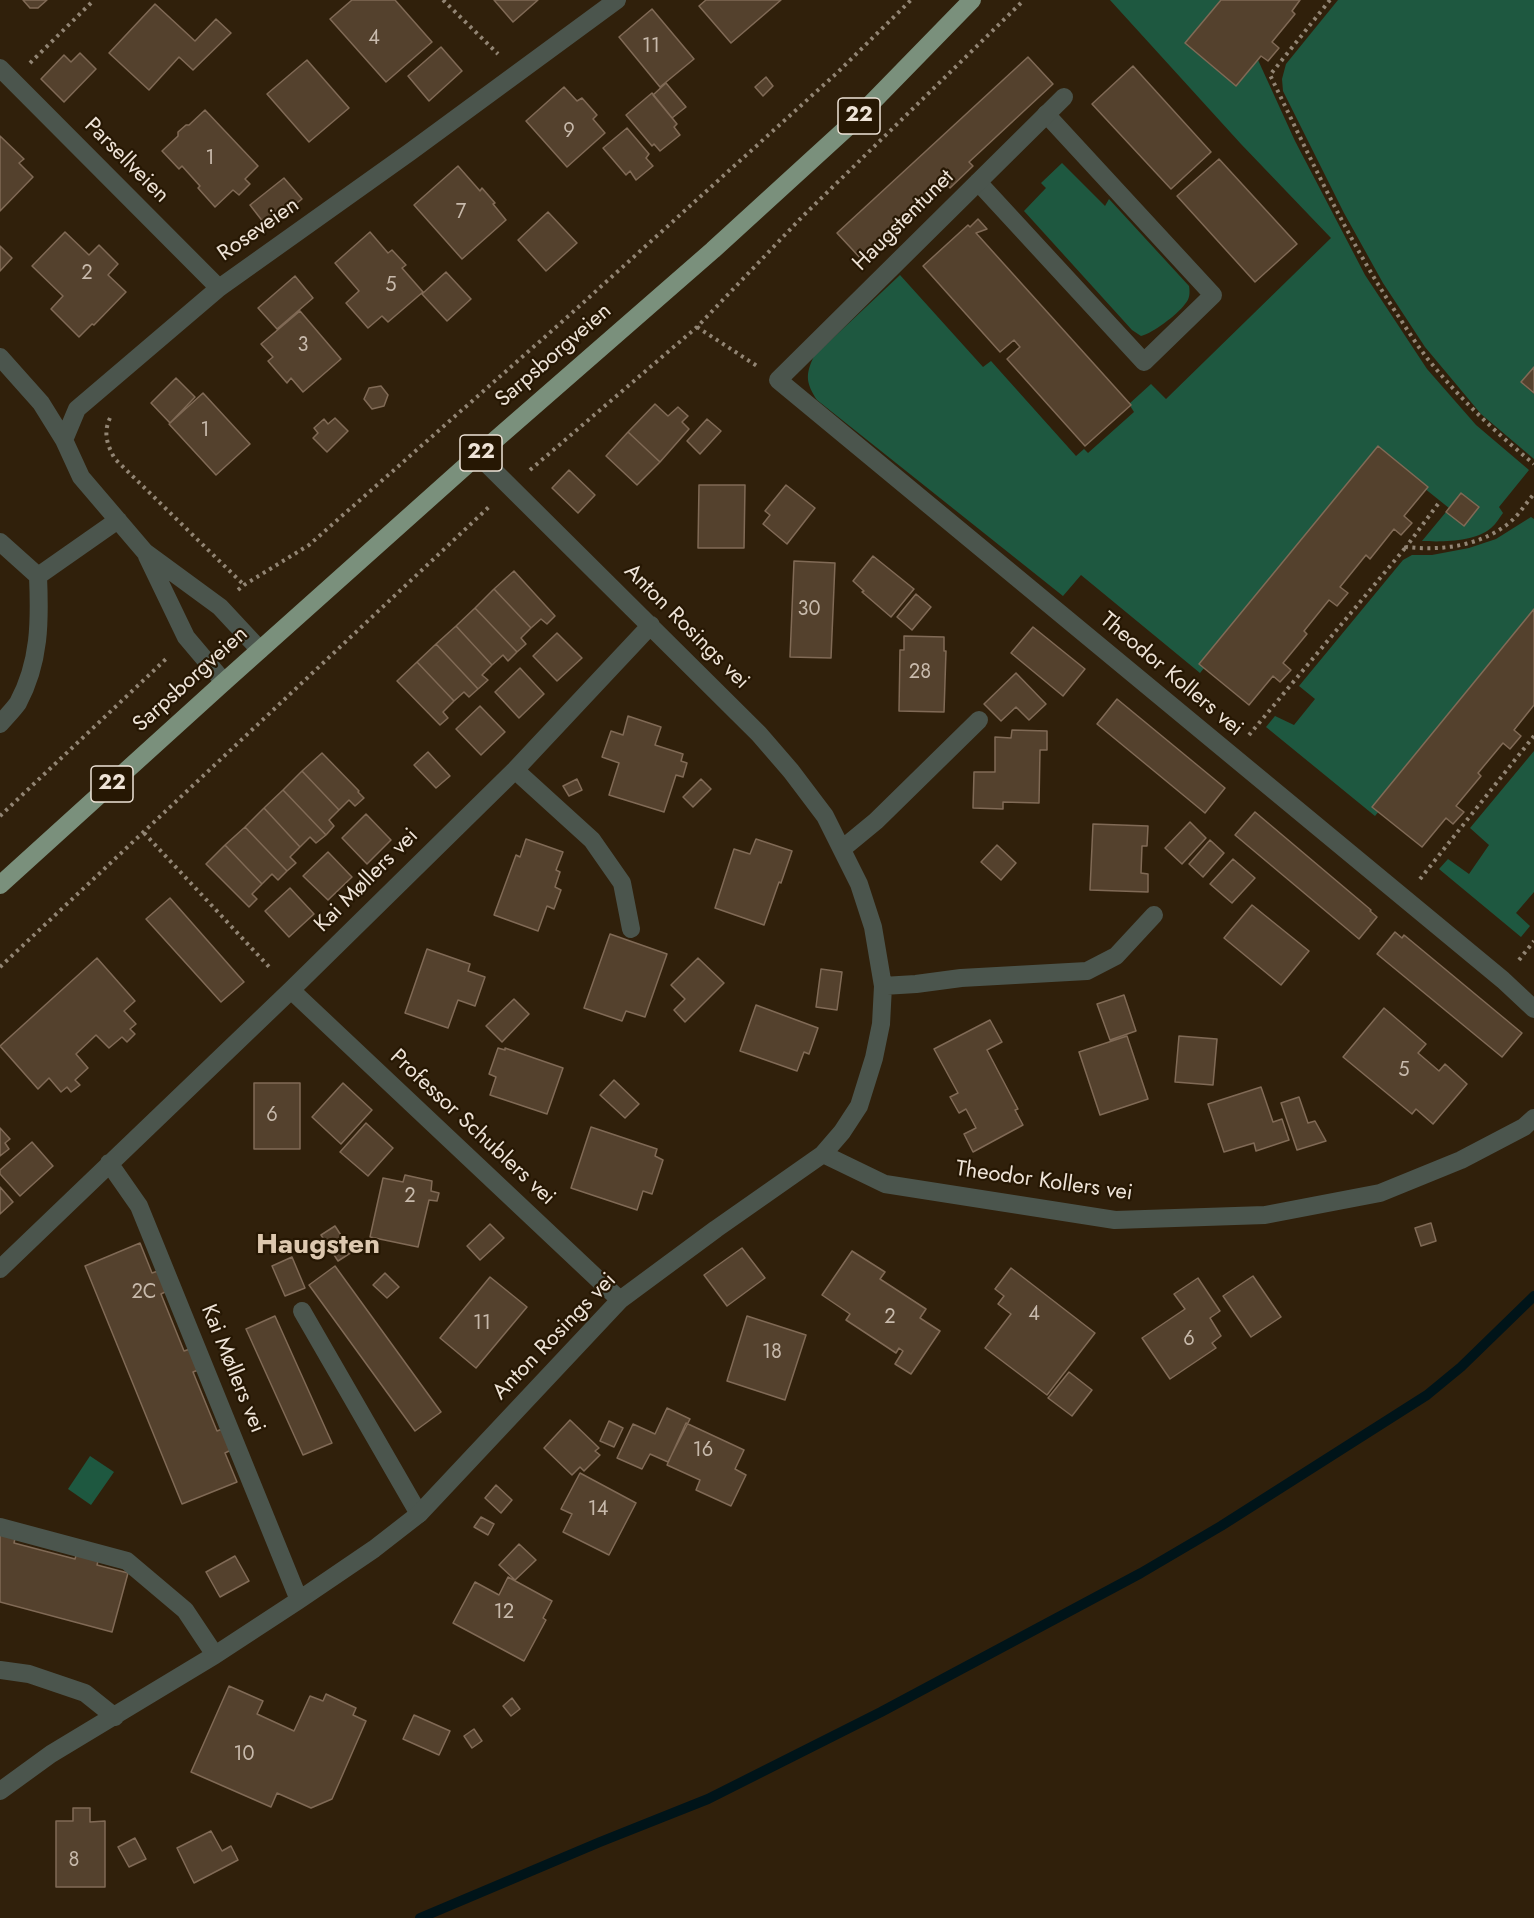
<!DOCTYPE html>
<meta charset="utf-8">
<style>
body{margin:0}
canvas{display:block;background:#30200b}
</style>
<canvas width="1534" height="1918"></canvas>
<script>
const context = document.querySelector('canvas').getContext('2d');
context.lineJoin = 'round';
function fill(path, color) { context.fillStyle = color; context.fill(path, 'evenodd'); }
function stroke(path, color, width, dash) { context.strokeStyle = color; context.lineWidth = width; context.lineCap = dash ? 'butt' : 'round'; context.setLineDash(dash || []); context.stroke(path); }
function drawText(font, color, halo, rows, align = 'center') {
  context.font = font + ' Jost,sans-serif'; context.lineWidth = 4.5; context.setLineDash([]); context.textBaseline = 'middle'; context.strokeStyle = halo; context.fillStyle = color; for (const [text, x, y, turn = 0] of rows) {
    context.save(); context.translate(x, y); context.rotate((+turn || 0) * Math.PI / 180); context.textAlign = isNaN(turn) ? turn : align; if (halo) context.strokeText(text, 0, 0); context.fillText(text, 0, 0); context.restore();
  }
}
fill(new Path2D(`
 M1110 0H1224L1189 44 1238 84 1258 60 1295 141 1365 275 1427 369 1476 425 1529 470 1499 507 1503 513C1499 518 1496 524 1491 528 1475 542 1442 542 1422 541L1446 512 1464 525 1461 493 1449 508 1379 452 1200 673 1081 575 1063 596 817 400C806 383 805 375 814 356L900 275 983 367 991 361 1076 456 1084 449 1088 453 1134 412 1129 404 1151 384 1166 399 1331 238 1241 144Z
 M1338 0H1534V375L1525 386 1534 394V459L1481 414 1425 347 1383 283 1344 213 1283 91 1282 79 1286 64Z
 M1062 163 1105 206 1109 199 1189 286C1190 292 1190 299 1185 304 1177 315 1153 333 1141 336L1132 330 1024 211 1046 188 1041 183Z
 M1531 517 1534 519V623L1375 816 1266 727 1275 716 1294 725 1315 699 1299 686 1403 560 1412 555H1432L1469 548 1496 539Z
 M1534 751V892L1516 913 1530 926 1521 937 1439 869 1448 859 1469 874 1489 845 1470 828Z
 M90 1456 114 1472 91 1505 68 1489Z`), '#1e5840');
stroke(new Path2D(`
 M420 1918 600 1842 708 1799 881 1712 1141 1573 1221 1526 1427 1395 1461 1367 1534 1296`), '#001419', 10);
const building = new Path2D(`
 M23 0H47L38 8H30Z
 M352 0H395L432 42 386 82 330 19Z
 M494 0H538L513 22Z
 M706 0H781L731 43 699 6Z
 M1221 0H1300L1292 11 1295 14 1272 42 1279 48 1268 61 1261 56 1236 86 1185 43Z
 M155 4 195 41 216 19 231 33 193 70 179 57 149 90 109 53Z
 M652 9 694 59 660 87 619 37Z
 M441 47 462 71 429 101 408 76Z
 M80 53 96 69 64 102 41 79 64 55 71 62Z
 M1028 57 1053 84 969 162 973 166 950 188 947 184 863 261 837 233Z
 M307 60 349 108 309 142 267 94Z
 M1133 66 1211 152 1171 189 1092 104Z
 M766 77 773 86 763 96 755 87Z
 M666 83 686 107 672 118 653 95Z
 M564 87 577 101 582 98 597 115 593 119 605 133 567 167 526 121Z
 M652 93 677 124 674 127 680 135 660 151 654 144 652 146 626 115Z
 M205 110 258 166 245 179 250 184 239 195 233 190 215 207 198 188 200 186 182 166 179 169 162 151 178 136V132L186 125H189Z
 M627 128 649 154 646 158 653 166 636 180 630 171 626 175 603 148Z
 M0 136 24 159 19 163 33 177 0 211Z
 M1219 159 1297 244 1255 282 1177 196Z
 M458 166 480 191 482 188 495 203 493 204 506 220 462 259 414 205Z
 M284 178 302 199 267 227 250 205Z
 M548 212 577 243 546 271 518 240Z
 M978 219 987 229 976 233 1131 405 1085 446 1007 359 1020 347 1014 340 1000 352 923 266 968 225 970 227Z
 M65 232 89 255 99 245 118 264 108 275 126 292 94 325 92 324 79 337 51 309 63 296 32 266Z
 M370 232 388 253 392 250 406 265 402 268 423 292 388 322 382 316 368 328 346 303 359 291 335 263Z
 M0 246 12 258 0 271Z
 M446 272 471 299 447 321 422 294Z
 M295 276 313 298 277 329 258 308Z
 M300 311 341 359 303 392 291 378 287 383 268 361 273 357 261 344Z
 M1534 367V393L1521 382Z
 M176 378 195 397 170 423 151 403Z
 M381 386 388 395 384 406 372 409 364 399 369 388Z
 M203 393 250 444 216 475 169 424Z
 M655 404 668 416 678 407 688 416 682 422 689 429 660 462 628 432Z
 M335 418 348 431 327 452 313 438 318 433 314 428 324 419 328 424Z
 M707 419 721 431 700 454 687 441Z
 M628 432 660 462 637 485 606 456Z
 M1378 446 1428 487 1404 516 1412 523 1401 535 1394 529 1370 559 1366 555 1340 587 1348 593 1337 606 1329 600 1304 631 1307 634 1283 663 1291 670 1280 682 1273 676 1249 705 1199 664Z
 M569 470 595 495 578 513 552 488Z
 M699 485H745L744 548H698Z
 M786 485 815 508 787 544 763 524 770 515 765 511Z
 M1461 493 1479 507 1464 526 1446 512Z
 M873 556 914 589 891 617 862 592 864 591 853 581Z
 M794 561 835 563 831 658 790 657Z
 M514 571 555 616 547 624 541 619 531 628 494 589Z
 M494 589 531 628 521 638 526 644 517 652 475 608Z
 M916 594 931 607 912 630 897 617Z
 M475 608 517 652 508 661 503 655 492 665 456 626Z
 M1534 609V705L1514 730 1521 736 1510 749 1503 743 1478 773 1481 776 1456 806 1464 812 1453 824 1446 818 1422 847 1372 807Z
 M456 626 492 665 482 675 488 680 478 689 436 644Z
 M1033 627 1085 669 1063 696 1011 653Z
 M557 633 582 658 557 681 533 656Z
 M904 636 944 637V651H946L944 712 899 711 900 650H904Z
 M436 644 478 689 469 697 464 692 454 701 417 662Z
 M417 662 454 701 443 712 448 718 440 725 397 681Z
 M520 668 544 694 519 718 495 692Z
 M1016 673 1046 704 1029 720 1016 707 1001 721 984 704Z
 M1117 699 1225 788 1205 813 1097 724Z
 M480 706 505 732 481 755 456 729Z
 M628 716 661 727 655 745 683 754 681 761 687 763 683 777 676 775 664 812 609 795 619 763 602 757 611 731 623 735Z
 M1012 730 1047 731V750H1040L1039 803 1003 802V809L973 808 974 772H995V737L1011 738Z
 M428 752 450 776 436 788 414 765Z
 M322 753 359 791 358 792 364 798 355 806 349 800 339 810 302 771Z
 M302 771 339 810 329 820 334 826 326 835 283 790Z
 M577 779 582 790 569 796 563 786Z
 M701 779 711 789 693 807 683 797Z
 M283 790 326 835 316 843 310 837 300 847 264 808Z
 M264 808 300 847 290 857 296 863 287 871 245 827Z
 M1255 812 1371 910 1370 911 1377 917 1359 939 1235 835Z
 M366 814 391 840 367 864 342 838Z
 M1190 822 1206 838 1182 864 1165 848Z
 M1093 824 1148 826 1147 846H1142L1141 873 1148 874V892L1090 890Z
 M245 827 287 871 278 880 272 874 262 884 225 845Z
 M526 839 563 852 556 870 560 872 555 887 561 890 554 909 547 906 538 931 494 915 516 855 520 857Z
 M756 839 792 851 781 883 779 882 764 925 715 908 734 849 750 854Z
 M1210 840 1224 853 1203 877 1189 864Z
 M225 845 262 884 252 894 257 899 249 907 206 864Z
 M997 845 1016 863 1001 880 981 862Z
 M328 852 352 877 328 900 303 876Z
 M1233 859 1255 878 1232 903 1210 884Z
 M290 888 314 914 289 937 265 911Z
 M170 898 244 982 221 1002 146 919Z
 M1252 905 1309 951 1281 985 1224 938Z
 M1395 932 1402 938 1404 935 1522 1033 1502 1057 1377 954Z
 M610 934 667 954 645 1017 626 1011 622 1021 584 1008Z
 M427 949 470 964 468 971 485 977 475 1006 458 1000 448 1028 405 1013Z
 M97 958 135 1001 124 1011 136 1024 130 1029 135 1034 127 1042 122 1037 109 1048 96 1035 76 1054 88 1068 75 1080 80 1085 71 1092 67 1087 61 1092 49 1078 38 1089 0 1046Z
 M698 958 724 983 685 1022 674 1010 685 999 671 985Z
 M821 969 842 972 837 1010 816 1007Z
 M1124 995 1136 1031 1110 1040 1097 1004Z
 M514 999 529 1014 502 1042 486 1026Z
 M756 1005 818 1028 809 1054 804 1052 797 1071 740 1051Z
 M1384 1008 1426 1044 1418 1053 1439 1071 1445 1064 1467 1084 1433 1124 1416 1109 1412 1114 1343 1057Z
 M990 1020 1002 1042 987 1050 1018 1109 1015 1110 1023 1125 973 1152 964 1134 976 1128 966 1109 959 1113 950 1097 958 1093 934 1049Z
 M1127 1036 1148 1099 1100 1115 1079 1052Z
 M1179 1036 1217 1039 1213 1085 1175 1082Z
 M498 1048 505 1050V1048L563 1068 547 1114 490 1095 496 1077 489 1074Z
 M614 1080 639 1104 625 1118 600 1095Z
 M254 1083H300V1149H254Z
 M343 1083 372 1110 341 1144 312 1117Z
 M1261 1087 1273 1122 1282 1119 1289 1140 1256 1151 1254 1143 1224 1152 1208 1104Z
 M1299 1097 1308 1123 1315 1121 1326 1141 1297 1150 1281 1103Z
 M366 1123 393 1148 368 1176 340 1152Z
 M591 1127 657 1149 655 1156 663 1160 652 1194 643 1191 637 1210 571 1188Z
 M0 1128 10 1139 5 1143 9 1149 0 1156Z
 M32 1142 53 1166 20 1196 0 1174V1170Z
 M405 1175 432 1181 431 1191 439 1193 437 1201 429 1200 418 1247 370 1237 383 1178 403 1182Z
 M0 1187 13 1202 0 1214Z
 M1431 1223 1436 1241 1421 1246 1415 1228Z
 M490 1224 504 1238 480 1260 467 1246Z
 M335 1226 352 1252 338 1261 321 1235Z
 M140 1243 152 1273 161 1270 169 1290 161 1294 184 1351 193 1348 201 1369 193 1372 217 1431 225 1428 233 1449 225 1453 237 1482 182 1504 85 1266Z
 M742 1248 765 1278 727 1306 704 1275Z
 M852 1251 885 1272 880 1279 926 1309 920 1318 940 1331 911 1374 895 1364 903 1351 899 1348 896 1353 846 1320 850 1314 822 1295Z
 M292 1257 305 1288 285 1296 272 1266Z
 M335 1266 441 1412 415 1431 309 1285Z
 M1011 1268 1095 1333 1047 1395 985 1348 1011 1314 998 1304 1004 1296 995 1289Z
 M385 1273 399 1287 387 1298 373 1285Z
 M1253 1276 1281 1317 1251 1337 1223 1296Z
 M490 1277 527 1307 476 1368 440 1338Z
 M1198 1278 1220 1311 1210 1318 1221 1336 1212 1343 1216 1348 1170 1379 1142 1338 1185 1309 1174 1294Z
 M275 1316 332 1443 303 1455 246 1329Z
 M747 1316 806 1335 785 1400 727 1381Z
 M1069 1372 1092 1390 1072 1416 1048 1398Z
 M667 1408 690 1419 668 1462 650 1454 642 1469 617 1458 633 1424 655 1434Z
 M570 1420 599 1448 595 1451 600 1455 584 1471 580 1467 572 1475 544 1448Z
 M609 1421 623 1428 614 1447 600 1441Z
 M686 1423 744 1450 735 1469 746 1475 731 1506 696 1490 700 1480 667 1465Z
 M580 1473 636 1503 609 1555 563 1532 572 1514 561 1509Z
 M496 1485 512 1500 501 1513 485 1498Z
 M481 1517 494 1524 488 1535 474 1527Z
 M0 1530 16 1534 14 1543 75 1559 77 1552 99 1557 97 1565 128 1573 112 1632 0 1602Z
 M519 1544 536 1560 515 1580 499 1565Z
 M235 1556 249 1581 220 1597 206 1572Z
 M508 1577 552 1601 543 1618 546 1620 524 1661 453 1623 475 1582 499 1595Z
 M229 1686 263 1701 257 1714 294 1731 310 1696 323 1701 326 1694 356 1708 353 1715 366 1721 332 1799 311 1808 277 1793 271 1807 191 1772Z
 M512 1698 520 1709 511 1716 503 1706Z
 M414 1715 450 1731 439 1755 403 1739Z
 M474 1729 482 1741 472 1748 464 1736Z
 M73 1808H90V1822L105 1821V1887H56V1821H73Z
 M211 1831 222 1851 231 1846 238 1860 194 1883 177 1848Z
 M135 1838 146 1859 129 1867 118 1847Z`);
fill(building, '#54412d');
stroke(building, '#806a56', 1.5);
stroke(new Path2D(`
 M443 0 498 54
 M1330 0 1270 75C1310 157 1348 241 1399 317 1408 331 1417 345 1427 358 1459 398 1495 432 1534 464
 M30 63 94 0
 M697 327 757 366
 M110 418C103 433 107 445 115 459L244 585
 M530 470 697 327 802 217 1024 0
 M1438 504 1406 547C1442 551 1480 546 1509 523 1519 515 1526 503 1534 494
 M238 590 244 585 309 545 564 320 838 72 911 0
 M1249 735 1406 547
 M0 816 167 658
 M144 833 272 970
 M1420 879 1534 736
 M1519 960 1534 941
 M0 967 491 505`), '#928574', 4, [3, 4.5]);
stroke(new Path2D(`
 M978 182 1144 362 1213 295 1046 114
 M302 1311 419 1514`), '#4b554d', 18);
stroke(new Path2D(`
 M0 68 219 288
 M1064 97 778 380 1503 980 1534 1009
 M0 357 41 403 64 440
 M0 542 38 576C40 621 40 662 18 703 13 710 6 717 0 724
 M147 556 186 637 224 682
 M38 576 118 520
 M260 650 220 607 145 552 81 477 64 440 77 409 219 288 410 152 617 0
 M515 770 592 840 622 883 631 929
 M842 849 876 821 979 720
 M883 986 916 984 961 978 1087 971 1116 956 1154 915
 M291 990 620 1300
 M823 1154 885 1184 1115 1220 1265 1215 1380 1193 1461 1160 1524 1127 1534 1118
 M109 1163 139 1206 299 1600
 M0 1269 291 990 515 770 651 625
 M0 1527 127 1561 185 1610 215 1655
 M0 1670 29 1674 85 1693 115 1717
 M0 1791 51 1754 215 1655 299 1600 374 1549 419 1514 620 1300 716 1229 823 1154 842 1132 859 1106 874 1058 881 1024 883 986 873 927 859 884 825 816 791 771 759 734 478 455`), '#4b554d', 18);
stroke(new Path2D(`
 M0 885 224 682 478 455 713 250 851 124 972 0`), '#7a907c', 18);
drawText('20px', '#c8baac', null, [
 ["4",374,39],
 ["11",651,47],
 ["9",569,132],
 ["1",210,159],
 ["7",461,213],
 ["2",87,274],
 ["5",391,286],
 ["3",303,346],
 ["1",205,431],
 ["30",809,610],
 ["28",920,673],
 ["5",1404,1071],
 ["6",272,1116],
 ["2",410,1197],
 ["2C",144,1293],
 ["4",1034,1315],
 ["2",890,1318],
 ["11",482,1324],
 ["6",1189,1340],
 ["18",772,1353],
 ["16",703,1451],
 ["14",598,1510],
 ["12",504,1613],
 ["10",244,1755],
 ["8",74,1861]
]);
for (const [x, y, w] of [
 [859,116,42],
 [481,453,42],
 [112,784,42]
]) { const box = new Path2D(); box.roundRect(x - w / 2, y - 18, w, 36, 4.5); context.fillStyle = '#261703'; context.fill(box); stroke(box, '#eee3d7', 1.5); }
drawText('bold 21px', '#eee3d7', null, [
 ["22",859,116],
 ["22",481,453],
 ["22",112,784]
]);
drawText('22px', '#eee3d7', '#261703', [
 ["Parsellveien",126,161,45],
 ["Haugstentunet",904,221,-45],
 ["Roseveien",259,230,-35],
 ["Sarpsborgveien",554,356,-41],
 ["Anton Rosings vei",686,627,45],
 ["Theodor Kollers vei",1171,675,40],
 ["Sarpsborgveien",191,680,-42],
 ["Kai Møllers vei",367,881,-45],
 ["Professor Schublers vei",472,1128,43],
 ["Theodor Kollers vei",1044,1182,8],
 ["Anton Rosings vei",555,1337,-46],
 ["Kai Møllers vei",232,1369,68]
]);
drawText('bold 28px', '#ddc8af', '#261703', [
 ["Haugsten",318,1246]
]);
</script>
